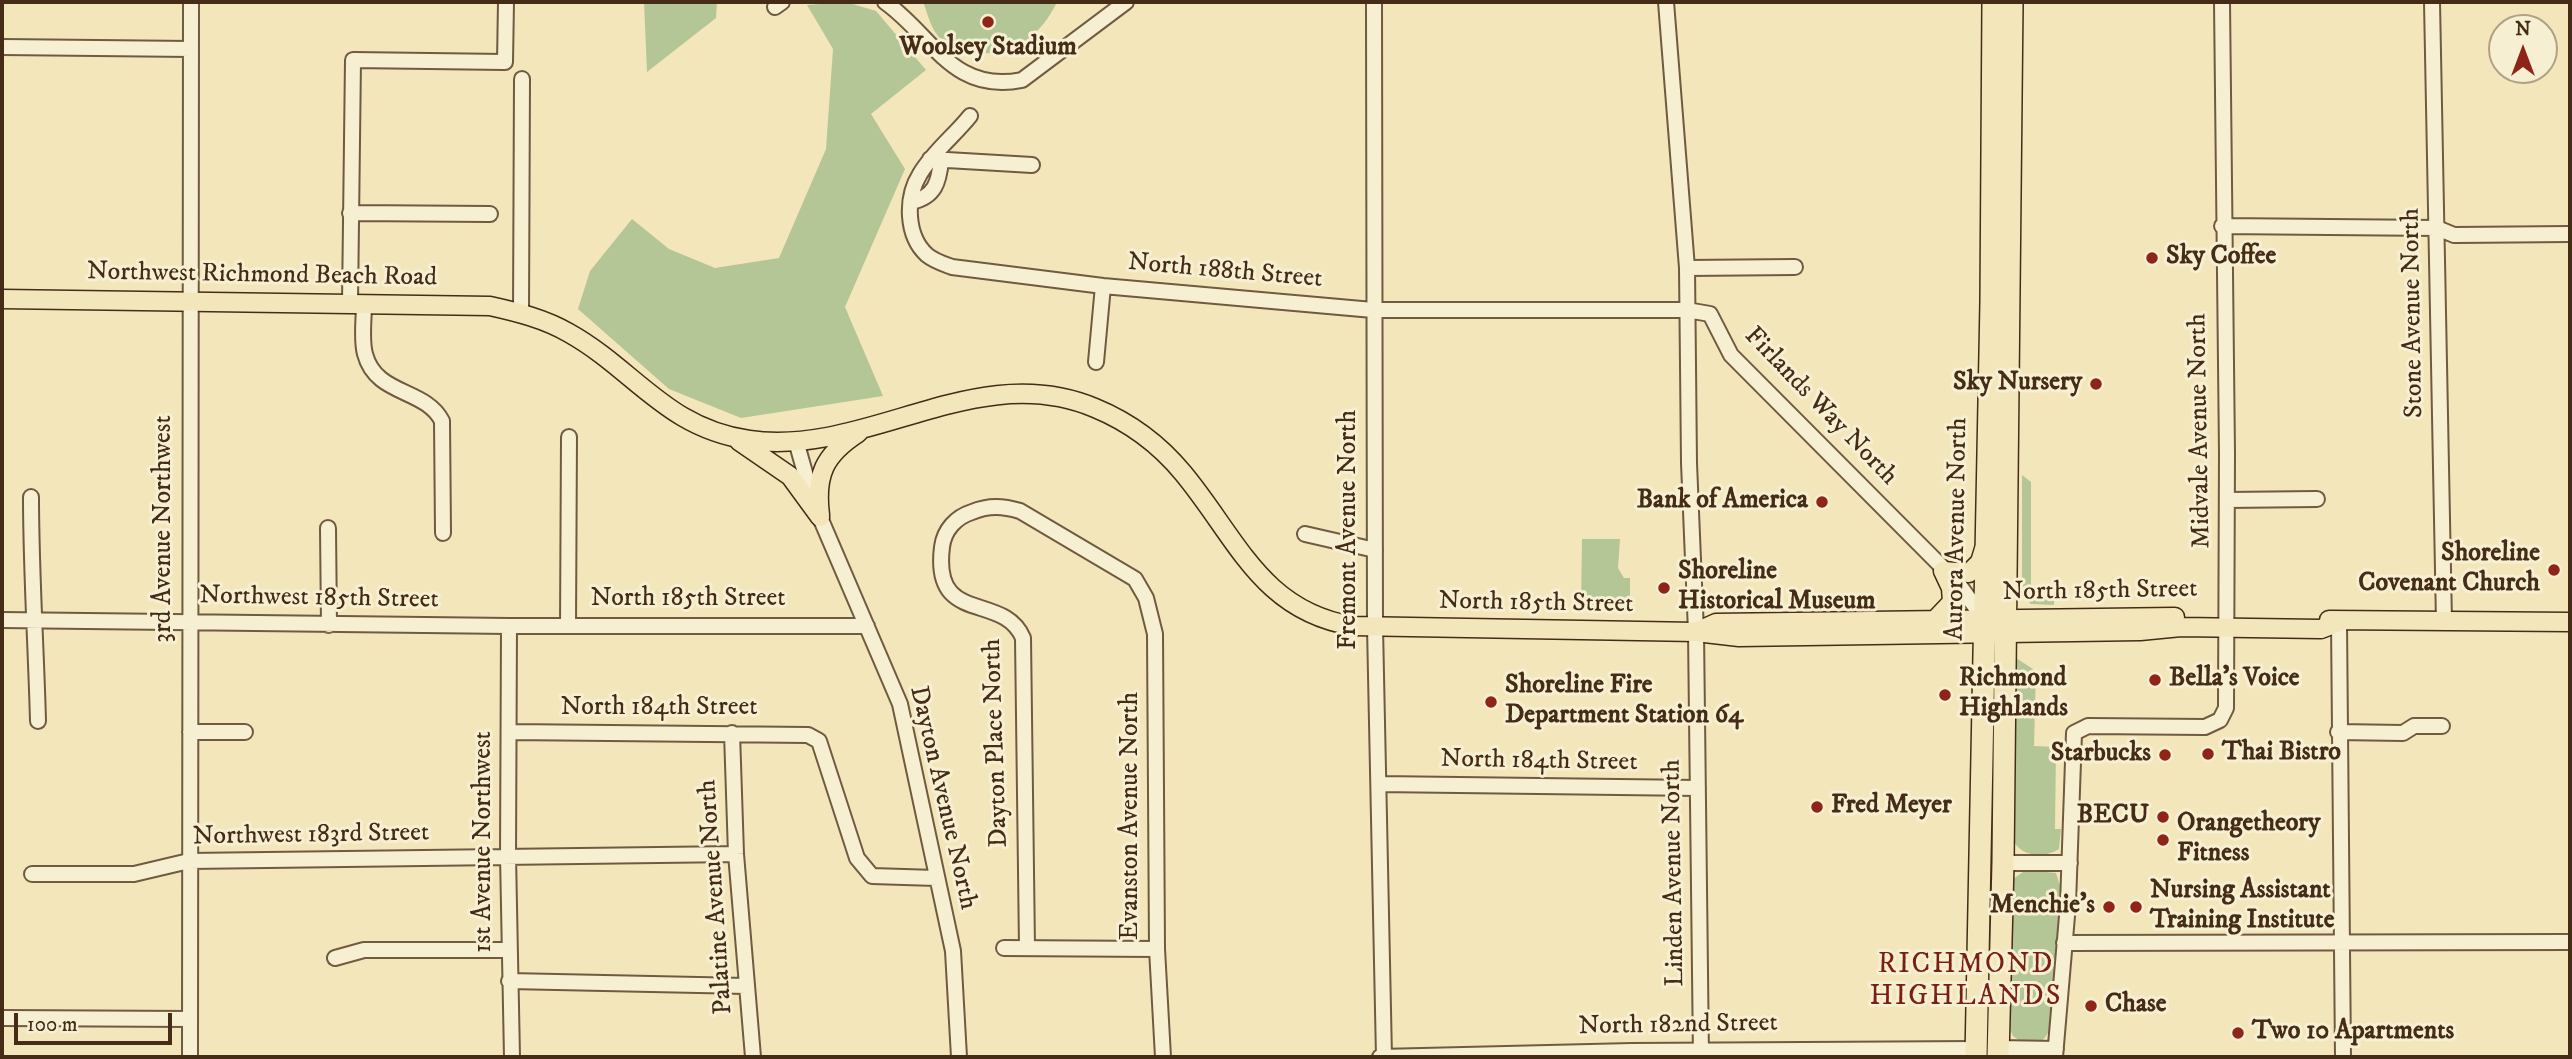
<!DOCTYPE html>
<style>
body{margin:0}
#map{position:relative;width:2572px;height:1059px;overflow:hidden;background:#f3e6ba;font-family:"IM FELL DW Pica",serif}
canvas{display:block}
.frame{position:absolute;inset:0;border:4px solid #452c17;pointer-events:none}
.north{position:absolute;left:2488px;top:14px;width:70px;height:70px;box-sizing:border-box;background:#f7efd2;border:2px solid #b0a187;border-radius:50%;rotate:0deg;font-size:19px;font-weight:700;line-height:28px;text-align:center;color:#452c17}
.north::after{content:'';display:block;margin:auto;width:24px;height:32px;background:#8f2418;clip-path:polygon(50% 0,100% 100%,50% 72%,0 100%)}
.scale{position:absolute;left:14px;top:1013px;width:158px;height:32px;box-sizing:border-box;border:4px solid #452c17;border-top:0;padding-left:9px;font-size:21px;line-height:24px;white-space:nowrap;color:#452c17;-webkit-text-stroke:5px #f7efd2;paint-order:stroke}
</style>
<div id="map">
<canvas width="2572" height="1059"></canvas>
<div class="frame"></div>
<div class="north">N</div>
<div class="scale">100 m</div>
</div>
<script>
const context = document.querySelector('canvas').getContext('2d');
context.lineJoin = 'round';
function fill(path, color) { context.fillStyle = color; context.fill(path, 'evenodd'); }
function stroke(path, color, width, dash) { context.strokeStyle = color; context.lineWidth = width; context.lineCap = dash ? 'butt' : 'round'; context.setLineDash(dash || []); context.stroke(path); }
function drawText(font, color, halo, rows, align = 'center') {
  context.font = font + ' "IM FELL DW Pica",serif'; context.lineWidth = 6; context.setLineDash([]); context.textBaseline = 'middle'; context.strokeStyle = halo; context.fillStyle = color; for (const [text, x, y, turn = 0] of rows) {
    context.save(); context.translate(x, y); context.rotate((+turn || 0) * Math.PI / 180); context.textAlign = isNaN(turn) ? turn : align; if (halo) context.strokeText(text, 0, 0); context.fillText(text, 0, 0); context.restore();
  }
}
fill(new Path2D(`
 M644 2H717L716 18 647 72Z
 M846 2 876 11 926 70 871 114 905 169 845 307 883 396 741 418 669 389 578 309 590 271 632 219 669 249 715 268 779 258 826 149 833 49 807 5Z
 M923 2H1057C1041 35 1015 56 977 53 964 52 952 49 942 40 931 31 928 14 923 2Z
 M2022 475 2031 482V584L2038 595 2054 600V605L2031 604 2022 595Z
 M1582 539H1620L1618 568 1624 578H1630V611H1586L1581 606Z
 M2016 658 2036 671 2034 746 2056 747 2055 829H2061L2059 849C2044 859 2018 857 2012 837Z
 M2026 870 2056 873 2060 886 2051 1029 2043 1040 2020 1041 2013 1036 2008 1026 2013 879Z`), '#b4c695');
const minor = new Path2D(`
 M885 2C933 36 952 94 1022 80L1126 2
 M1374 2 1375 627 1384 1057
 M1666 2 1687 268 1689 463 1696 632 1701 1057
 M2432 2 2444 622
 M775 7 782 2
 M2 47 191 49
 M970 116C954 136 933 152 920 174 905 198 906 236 927 255 934 261 944 264 952 267L1103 286 1373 310H1687L1710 314 1731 355 1957 582 1984 619
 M930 159 1032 165
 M911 202C935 197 939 182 941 160
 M350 213 490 214
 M2222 226 2437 228 2454 235 2570 234
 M1687 268 1795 267
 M350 303 353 60 505 62 506 2
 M364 304C364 319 361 340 365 354 376 396 425 388 442 421L443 533
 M521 313 522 79
 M1096 362 1103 286
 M796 441 813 501 900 704 953 951 959 1057
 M31 497C31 572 36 646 38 721
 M2227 500 2317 499
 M328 528 329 625
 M1305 534 1375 550
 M2 620 509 626H867
 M2339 622 2343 1057
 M509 626 508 856 512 1057
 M568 626 569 437
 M190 732H245
 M510 732 808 735 819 741 857 858 872 876 936 878
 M2338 732 2403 733 2414 726H2442
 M732 733 736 854 753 1057
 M1379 784 1698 788
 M2003 863H2070
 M32 874H134L189 861 736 854
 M2064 943 2570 942
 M1004 948 1157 949
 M1027 948 1023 638C1003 591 932 627 942 547 944 530 956 517 972 512 989 505 1003 506 1020 511L1135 579 1146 598 1155 634 1157 949 1163 1057
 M335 958 364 950H509
 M509 981 746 986
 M2 1018 190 1019
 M1998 1048 2056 1049
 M190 1057 191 2
 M1380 1057 1632 1051 1976 1049
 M2055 1057 2068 904 2074 733 2088 726 2205 727 2220 720 2226 708 2227 453 2222 2`);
const major = new Path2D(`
 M2 299 490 306C517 312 545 319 569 333 635 370 666 428 749 440 868 457 976 358 1095 408 1129 422 1159 444 1183 473 1237 538 1261 611 1353 626L1696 632 1739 637 2140 631 2181 627 2321 629 2339 622
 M739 441 790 476 820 517
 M820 515C815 475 824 455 858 433
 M1943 571 1969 573 1980 562 1984 549
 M2329 620 2570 622
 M1934 621 1952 602 1951 588 1943 571
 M1696 632 1716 623 2175 617`);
const highway = new Path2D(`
 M1976 1057 1991 302 1993 2
 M1998 1057 2003 863 2012 2`);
stroke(minor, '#705a40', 18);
stroke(major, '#452c17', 21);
stroke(highway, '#452c17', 24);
stroke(minor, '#f7efd2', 14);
stroke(major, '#f3e6ba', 18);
stroke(highway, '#f3e6ba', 21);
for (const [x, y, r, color] of [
 [988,22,7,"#8f2418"],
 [2152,258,7,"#8f2418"],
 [2096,384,7,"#8f2418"],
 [1822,502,7,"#8f2418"],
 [2554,570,7,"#8f2418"],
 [1664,588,7,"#8f2418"],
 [2155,680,7,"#8f2418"],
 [1945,695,7,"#8f2418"],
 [1491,702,7,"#8f2418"],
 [2208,754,7,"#8f2418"],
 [2165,755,7,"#8f2418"],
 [1817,807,7,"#8f2418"],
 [2163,817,7,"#8f2418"],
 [2163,840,7,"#8f2418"],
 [2109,907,7,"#8f2418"],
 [2136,907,7,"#8f2418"],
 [2091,1006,7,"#8f2418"],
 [2238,1033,7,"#8f2418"]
]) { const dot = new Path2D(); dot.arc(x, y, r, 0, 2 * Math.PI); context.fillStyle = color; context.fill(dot); stroke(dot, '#f7efd2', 2.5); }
drawText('bold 26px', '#452c17', '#f7efd2', [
 ["Woolsey Stadium",988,49,"center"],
 ["Sky Coffee",2166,258],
 ["Sky Nursery",2082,384,"right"],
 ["Bank of America",1808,502,"right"],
 ["Shoreline",2540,555,"right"],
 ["Covenant Church",2540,585,"right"],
 ["Shoreline",1678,573],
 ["Historical Museum",1678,603],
 ["Richmond",1959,680],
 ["Highlands",1959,710],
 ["Bella's Voice",2169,680],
 ["Shoreline Fire",1505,687],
 ["Department Station 64",1505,717],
 ["Thai Bistro",2222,754],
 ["Starbucks",2151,755,"right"],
 ["Fred Meyer",1831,807],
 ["BECU",2149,817,"right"],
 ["Orangetheory",2177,825],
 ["Fitness",2177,855],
 ["Nursing Assistant",2150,892],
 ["Training Institute",2150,922],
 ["Menchie's",2095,907,"right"],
 ["Chase",2105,1006],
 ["Two 10 Apartments",2252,1033]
], 'left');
drawText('26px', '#452c17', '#f7efd2', [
 ["North 188th Street",1225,272,5],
 ["Northwest Richmond Beach Road",262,276,1],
 ["Stone Avenue North",2414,313,-91],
 ["Firlands Way North",1820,407,46],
 ["Midvale Avenue North",2201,431,-91],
 ["3rd Avenue Northwest",165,529,-90],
 ["Aurora Avenue North",1958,529,-89],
 ["Fremont Avenue North",1350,530,-90],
 ["North 185th Street",2100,592,-1],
 ["Northwest 185th Street",319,599,1],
 ["North 185th Street",688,600],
 ["North 185th Street",1536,604,1],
 ["North 184th Street",659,709],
 ["Dayton Place North",997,743,-92],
 ["North 184th Street",1539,762,1],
 ["Dayton Avenue North",942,798,77],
 ["Evanston Avenue North",1132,816,-90],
 ["Northwest 183rd Street",311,836,-1],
 ["1st Avenue Northwest",485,842,-90],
 ["Linden Avenue North",1675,873,-91],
 ["Palatine Avenue North",717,897,-94],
 ["North 182nd Street",1678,1026,-1]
]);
context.letterSpacing = '2px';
drawText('28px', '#7a1f14', '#f7efd2', [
 ["RICHMOND",1966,966],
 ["HIGHLANDS",1966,998]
]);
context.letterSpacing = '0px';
</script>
